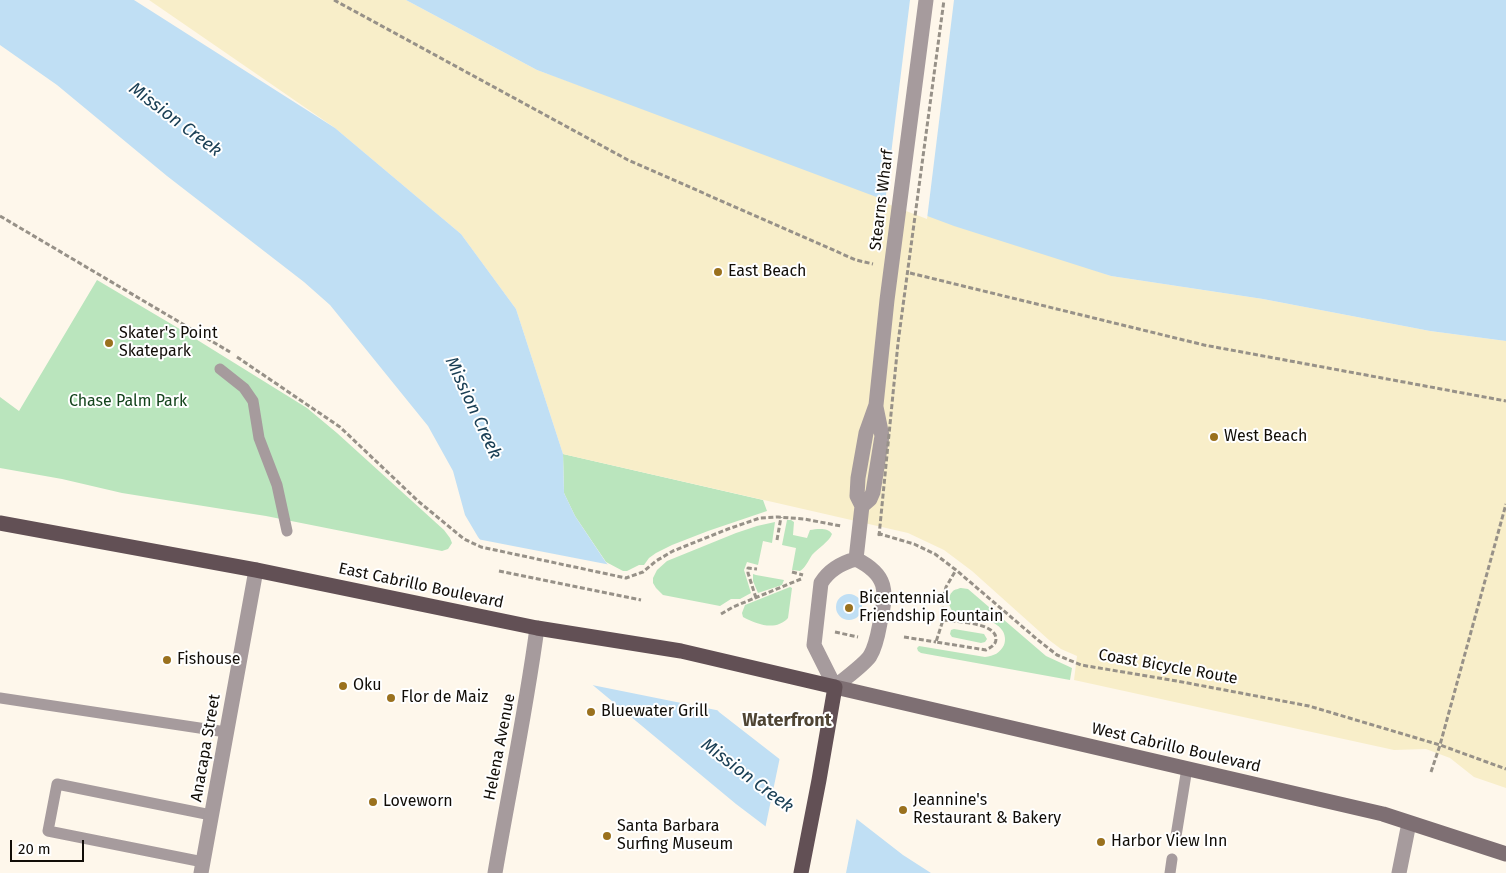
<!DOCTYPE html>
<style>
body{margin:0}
#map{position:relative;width:1506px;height:873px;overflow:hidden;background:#fef7eb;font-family:"Fira Sans",sans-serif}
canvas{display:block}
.scale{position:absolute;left:10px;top:840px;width:74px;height:22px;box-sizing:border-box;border:2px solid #110d07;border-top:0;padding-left:6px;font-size:15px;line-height:18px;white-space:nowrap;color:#110d07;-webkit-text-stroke:4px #fff;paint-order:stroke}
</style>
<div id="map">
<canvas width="1506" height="873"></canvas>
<div class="scale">20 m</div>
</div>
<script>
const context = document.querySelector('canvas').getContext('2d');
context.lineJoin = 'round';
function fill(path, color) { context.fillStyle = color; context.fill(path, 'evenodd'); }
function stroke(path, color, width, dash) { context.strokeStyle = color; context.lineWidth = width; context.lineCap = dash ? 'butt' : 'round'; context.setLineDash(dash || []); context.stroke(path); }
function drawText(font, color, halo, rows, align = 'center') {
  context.font = font + ' "Fira Sans",sans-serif'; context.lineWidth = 4; context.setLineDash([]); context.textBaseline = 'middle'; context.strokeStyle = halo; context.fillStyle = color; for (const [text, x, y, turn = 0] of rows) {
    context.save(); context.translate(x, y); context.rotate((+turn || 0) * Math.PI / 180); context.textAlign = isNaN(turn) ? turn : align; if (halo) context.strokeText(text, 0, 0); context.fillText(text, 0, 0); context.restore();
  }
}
fill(new Path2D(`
 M97 280 178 328 307 408 337 433 444 530 450 538 452 543 448 549 442 551 266 516 122 493 62 479 0 468V397L19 411Z
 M563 454 763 500 767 511 708 531 672 545 656 553 649 558 644 565H639L627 571H623L606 562 575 516 564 493Z
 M787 520H791L794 522 793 535 807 538 810 530C817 529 828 527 832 534 829 542 818 548 812 555 808 561 806 567 800 571L792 570 796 548 782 545Z
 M775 522 772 543 763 541 758 565 747 562 744 570 751 593 740 599H731L720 606 663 595 656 588 653 583V578L657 570 667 561 736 533 757 526Z
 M753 574 756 575 784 580 782 585 758 593 753 581Z
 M790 587 792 588 788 618C776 631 758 625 743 617L742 613 745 605Z
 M961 588 968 589 1046 656 1072 668 1070 680 921 653 918 651 917 648 919 646 985 657C994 656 1000 653 1004 645 1006 640 1005 634 1002 630 994 619 979 619 967 617 963 616 958 616 956 614 948 609 946 597 953 591 954 590 960 588 961 588Z
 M954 629 984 634 987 639 985 642 981 643 952 637 950 634 951 630Z`), '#bae5bd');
fill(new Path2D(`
 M149 0H406L537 70 1111 276 1263 299 1430 331 1506 341V788L1474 777 1450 758 1426 749 1394 750 1074 680 1077 656 1061 649 1049 640 972 571 944 550 908 533 563 454 516 309 461 234 335 128Z`), '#f8eec9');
fill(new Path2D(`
 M0 0H134L335 128 461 234 516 309 563 454 564 493 575 516 605 561 719 712 903 855 931 873H827L736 804 589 682 478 537 465 515 453 471 428 426 330 305 304 282 167 176 57 85 0 45Z
 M406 0H1506V341L1430 331 1263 299 1111 276 954 226 537 70Z
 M836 607a13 13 0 1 1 26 0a13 13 0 1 1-26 0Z`), '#c0dff4');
fill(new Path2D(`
 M910 0H954L927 219 885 203Z
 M477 539 611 565 721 711 587 684Z
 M780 757 857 817 846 873H822L765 829Z`), '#fef7eb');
stroke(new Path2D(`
 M334 0 628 160 856 260 873 264
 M0 216 230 352
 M910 273 1204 345 1506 401
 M237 357 340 427 418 501 464 539 481 547 626 578 643 572 656 561 673 551 728 529 760 518 778 517 804 519 841 526
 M878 535 880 534 914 544 935 554 956 570 1038 640 1057 655 1081 665 1177 681 1309 706 1440 745 1506 769
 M777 540 781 517
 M499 571 641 600
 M792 572 803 575
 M756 598 748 573V568L757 569
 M721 614 733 607 801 579
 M943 620C955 622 996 622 996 639 996 645 991 647 986 650L936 642 943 620 942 603 946 587 956 570
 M835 632 858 637
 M904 637 936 642
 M1431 772 1440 745 1506 504`), '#979188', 3, [5, 2.5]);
stroke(new Path2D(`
 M220 369 244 388 253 401 259 438 277 485 287 531
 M0 698 226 732
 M1176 836 1187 768
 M203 862 48 831 57 784 211 815
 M1170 873 1172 859`), '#a69b9d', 11);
stroke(new Path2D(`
 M862 506 870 499 873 492 882 436 876 407
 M856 559 862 506 857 496 858 478 866 433 876 405 887 300 926 0
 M856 559C888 575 887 591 880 623 878 634 876 646 870 656 864 665 844 679 835 687L814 645 821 583C829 570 841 563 856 559Z
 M201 873 256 570
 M495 873C509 791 526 710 537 628
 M1399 873 1409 823`), '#a69b9d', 15);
stroke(new Path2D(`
 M835 687 1383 814 1506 854`), '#7e6f73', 15);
stroke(new Path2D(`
 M0 523 256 570 537 628 681 651 835 687 819 780 801 873`), '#625055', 15);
stroke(new Path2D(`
 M879 536 898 343 944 0`), '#979188', 3, [5, 2.5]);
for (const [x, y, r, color] of [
 [718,272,5,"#9a711e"],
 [109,343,5,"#9a711e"],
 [1214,437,5,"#9a711e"],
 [849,608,5,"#9a711e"],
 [167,660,5,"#9a711e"],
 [343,686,5,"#9a711e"],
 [391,698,5,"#9a711e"],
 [591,712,5,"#9a711e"],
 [373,802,5,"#9a711e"],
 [903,810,5,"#9a711e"],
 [607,836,5,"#9a711e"],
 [1101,842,5,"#9a711e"]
]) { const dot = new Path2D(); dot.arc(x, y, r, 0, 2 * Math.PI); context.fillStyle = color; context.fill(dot); stroke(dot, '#fff', 2); }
drawText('16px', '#110d07', '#fff', [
 ["Stearns Wharf",882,200,-83],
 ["East Cabrillo Boulevard",421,586,12],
 ["Coast Bicycle Route",1168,667,10],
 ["Helena Avenue",500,747,-79],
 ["Anacapa Street",206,748,-80],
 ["West Cabrillo Boulevard",1176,748,13]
]);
drawText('16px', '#110d07', '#fff', [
 ["East Beach",728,272],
 ["Skater's Point",119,334],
 ["Skatepark",119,352],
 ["West Beach",1224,437],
 ["Bicentennial",859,599],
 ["Friendship Fountain",859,617],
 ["Fishouse",177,660],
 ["Oku",353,686],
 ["Flor de Maiz",401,698],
 ["Bluewater Grill",601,712],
 ["Jeannine's",913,801],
 ["Restaurant & Bakery",913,819],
 ["Loveworn",383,802],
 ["Santa Barbara",617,827],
 ["Surfing Museum",617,845],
 ["Harbor View Inn",1111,842]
], 'left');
drawText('16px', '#14441c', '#fff', [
 ["Chase Palm Park",128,402]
]);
drawText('italic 18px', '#1b4056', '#fff', [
 ["Mission Creek",175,120,37],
 ["Mission Creek",473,408,65],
 ["Mission Creek",747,776,37]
]);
drawText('bold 18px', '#4f4534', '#fff', [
 ["Waterfront",787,721]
]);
</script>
